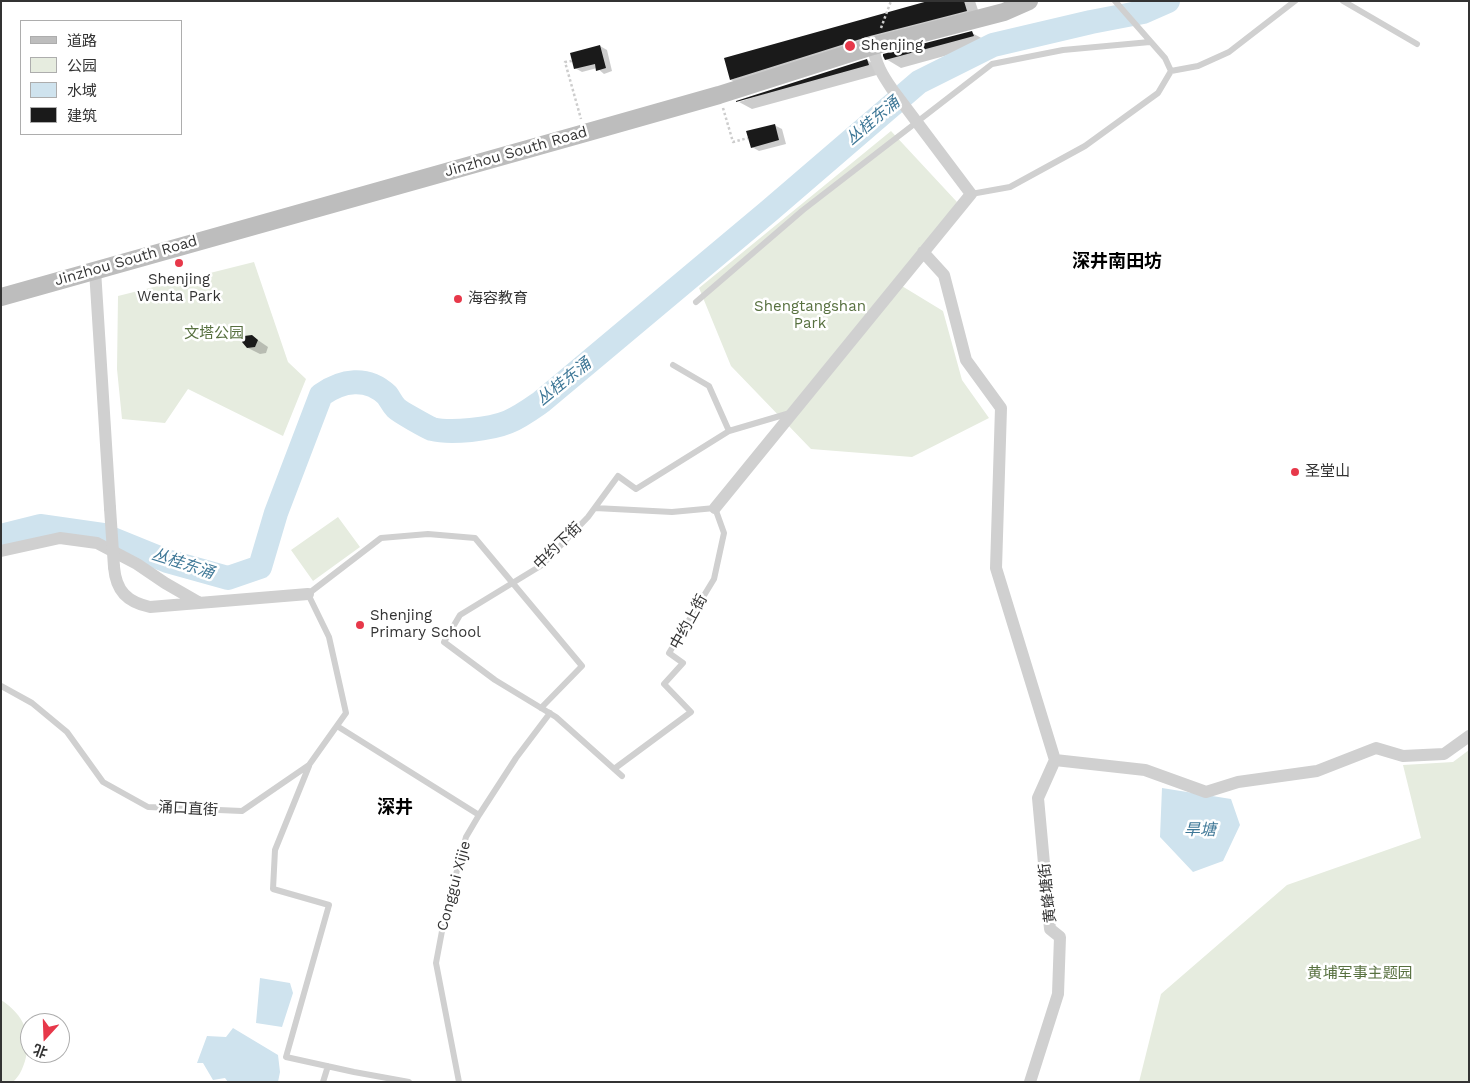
<!DOCTYPE html>
<meta charset="utf-8">
<style>
body{margin:0}
#map{position:relative;width:1470px;height:1083px;overflow:hidden;background:#fff;font-family:"Work Sans","Noto Sans SC",sans-serif}
canvas{display:block}
.frame{position:absolute;inset:0;border:2px solid #333;pointer-events:none}
.legend{position:absolute;left:20px;top:20px;width:162px;height:115px;box-sizing:border-box;background:#fff;border:1px solid #adadad;margin:0;padding:6px 9px;list-style:none;font-size:15px;color:#333}
.legend li{display:flex;align-items:center;gap:10px;height:25px}
.legend b{width:25px;border:1px solid #adadad}
.north{position:absolute;left:20px;top:1013px;width:50px;height:50px;box-sizing:border-box;background:#fff;border:1px solid #adadad;border-radius:50%;rotate:200deg;font-size:14px;font-weight:700;line-height:20px;text-align:center;color:#333}
.north::after{content:'';display:block;margin:auto;width:18px;height:22px;background:#e7384a;clip-path:polygon(50% 0,100% 100%,50% 72%,0 100%)}
</style>
<div id="map">
<canvas width="1470" height="1083"></canvas>
<div class="frame"></div>
<ul class="legend">
<li><b style="height:6px;background:#bdbdbd"></b>道路</li>
<li><b style="height:14px;background:#e6ecdf"></b>公园</li>
<li><b style="height:14px;background:#cfe3ee"></b>水域</li>
<li><b style="height:14px;background:#1a1a1a"></b>建筑</li>
</ul>
<div class="north">北</div>
</div>
<script>
const context = document.querySelector('canvas').getContext('2d');
context.lineJoin = 'round';
function fill(path, color) { context.fillStyle = color; context.fill(path, 'evenodd'); }
function stroke(path, color, width, dash) { context.strokeStyle = color; context.lineWidth = width; context.lineCap = dash ? 'butt' : 'round'; context.setLineDash(dash || []); context.stroke(path); }
function drawText(font, color, halo, rows, align = 'center') {
  context.font = font + ' "Work Sans","Noto Sans SC",sans-serif'; context.lineWidth = 5; context.setLineDash([]); context.textBaseline = 'middle'; context.strokeStyle = halo; context.fillStyle = color; for (const [text, x, y, turn = 0] of rows) {
    context.save(); context.translate(x, y); context.rotate((+turn || 0) * Math.PI / 180); context.textAlign = isNaN(turn) ? turn : align; if (halo) context.strokeText(text, 0, 0); context.fillText(text, 0, 0); context.restore();
  }
}
fill(new Path2D(`
 M891 131 957 202 897 283 943 311 962 380 989 418 912 457 811 449 731 366 699 288Z
 M254 262 288 362 306 379 283 436 188 389 165 423 122 419 117 369 118 296Z
 M338 517 360 547 313 581 291 550Z
 M1469 750V1082H1139L1161 994 1287 885 1421 838 1403 765 1453 762Z
 M1 1000C24 1015 33 1035 25 1061 22 1070 20 1075 13 1082H1Z`), '#e6ecdf');
fill(new Path2D(`
 M1162 788 1231 799 1240 825 1223 861 1193 872 1160 837Z
 M260 978 290 983 293 993 282 1027 256 1023Z
 M233 1028 278 1055 280 1072 278 1082H228L225 1078 213 1080 203 1063H197L207 1036 226 1037Z`), '#cfe3ee');
fill(new Path2D(`
 M933 1H975L981 19 746 88 731 80Z
 M972 33 987 41 988 44 901 68 886 59Z
 M600 46 607 50 612 71 604 74 597 68 582 72 575 68Z
 M867 60 882 69 884 73 752 109 739 102Z
 M774 125 782 129 786 144 759 151 752 147Z
 M252 336 268 347 266 353 260 354 248 348Z`), '#0003');
stroke(new Path2D(`
 M1 536 40 526 103 535 167 561 228 578 260 567 276 513 321 395C342 380 367 376 387 395 390 399 392 404 396 408 400 412 427 427 432 429 451 434 491 429 508 422 520 417 531 409 541 402L769 211 919 82 993 45 1091 22 1143 12 1168 1`), '#cfe3ee', 24);
fill(new Path2D(`
 M928 1H964L967 11 870 36 730 80 724 58Z
 M972 31 974 36 885 60 883 56V54Z
 M600 45 606 68 596 71 595 64 574 69 570 53Z
 M867 59 869 65 736 102V101Z
 M775 124 779 140 751 148 746 131Z
 M252 335 258 340 255 347 247 348 242 342 244 336Z`), '#1a1a1a');
stroke(new Path2D(`
 M881 28 891 1
 M572 61 565 62 581 119
 M723 108 733 142 748 138`), '#cdcdcd', 2.5, [2.5, 2.5]);
stroke(new Path2D(`
 M1115 1 1165 58 1171 71 1198 66 1229 52 1295 1
 M1343 1 1417 44
 M971 194 1010 187 1085 146 1158 93 1171 71
 M696 302 803 210 992 64 1063 50 1150 42
 M673 365 709 386 729 431 790 413
 M595 508 672 512 715 508 724 533 714 579 669 653 683 663 664 684 691 712 614 769
 M1 686 32 703 67 732 103 782 148 807 242 811 309 765 346 713 329 637 308 594 381 538 428 534 475 538 582 666 541 708
 M337 726 479 815
 M309 766 275 850 273 889 329 905 286 1057 354 1072 409 1082
 M622 776 556 717 495 680 444 642 460 615 542 565 588 517 618 476 636 489 729 431
 M323 1082 328 1066
 M459 1082 436 963 445 915 466 837 479 815 516 758 550 713`), '#d0d0d0', 6);
stroke(new Path2D(`
 M923 252 944 275 966 360 1001 408 996 568 1055 760
 M95 270 110 508
 M715 508 971 194 892 89C883 76 875 63 873 46
 M1 551 60 538 97 543 137 564 165 583 198 602
 M114 567C116 591 127 602 150 607L308 594
 M1055 760 1145 770 1206 792 1238 782 1317 771 1376 748 1403 756 1444 754 1469 736
 M1030 1082 1058 994 1060 937 1050 929 1038 798 1055 760`), '#d0d0d0', 12);
stroke(new Path2D(`
 M1 297 585 133 719 95 873 46 1004 12 1029 1`), '#bdbdbd', 18);
stroke(new Path2D(`
 M110 508 114 567`), '#d0d0d0', 12);
for (const [x, y, r, color] of [
 [850,46,6,"#e7384a"],
 [179,263,5,"#e7384a"],
 [458,299,5,"#e7384a"],
 [1295,472,5,"#e7384a"],
 [360,625,5,"#e7384a"]
]) { const dot = new Path2D(); dot.arc(x, y, r, 0, 2 * Math.PI); context.fillStyle = color; context.fill(dot); stroke(dot, '#fff', 2); }
drawText('15px', '#333', '#fff', [
 ["Shenjing",861,46],
 ["Shenjing",179,280,"center"],
 ["Wenta Park",179,297,"center"],
 ["海容教育",468,299],
 ["圣堂山",1305,472],
 ["Shenjing",370,616],
 ["Primary School",370,633]
], 'left');
drawText('15px', '#333', '#fff', [
 ["Jinzhou South Road",516,152,-16],
 ["Jinzhou South Road",126,261,-16],
 ["中约下街",558,546,-44],
 ["中约上街",689,622,-61],
 ["涌口直街",188,809,3],
 ["Conggui Xijie",454,886,-75],
 ["黄蜂塘街",1048,893,-96]
]);
drawText('15px', '#57703f', '#fff', [
 ["Shengtangshan",810,307],
 ["Park",810,324],
 ["文塔公园",214,334],
 ["黄埔军事主题园",1360,974]
]);
drawText('italic 16px', '#3f7897', '#fff', [
 ["丛桂东涌",873,121,-40],
 ["丛桂东涌",564,382,-39],
 ["丛桂东涌",183,564,18],
 ["旱塘",1200,830]
]);
drawText('bold 18px', '#000', '#fff', [
 ["深井南田坊",1117,262],
 ["深井",395,808]
]);
</script>
